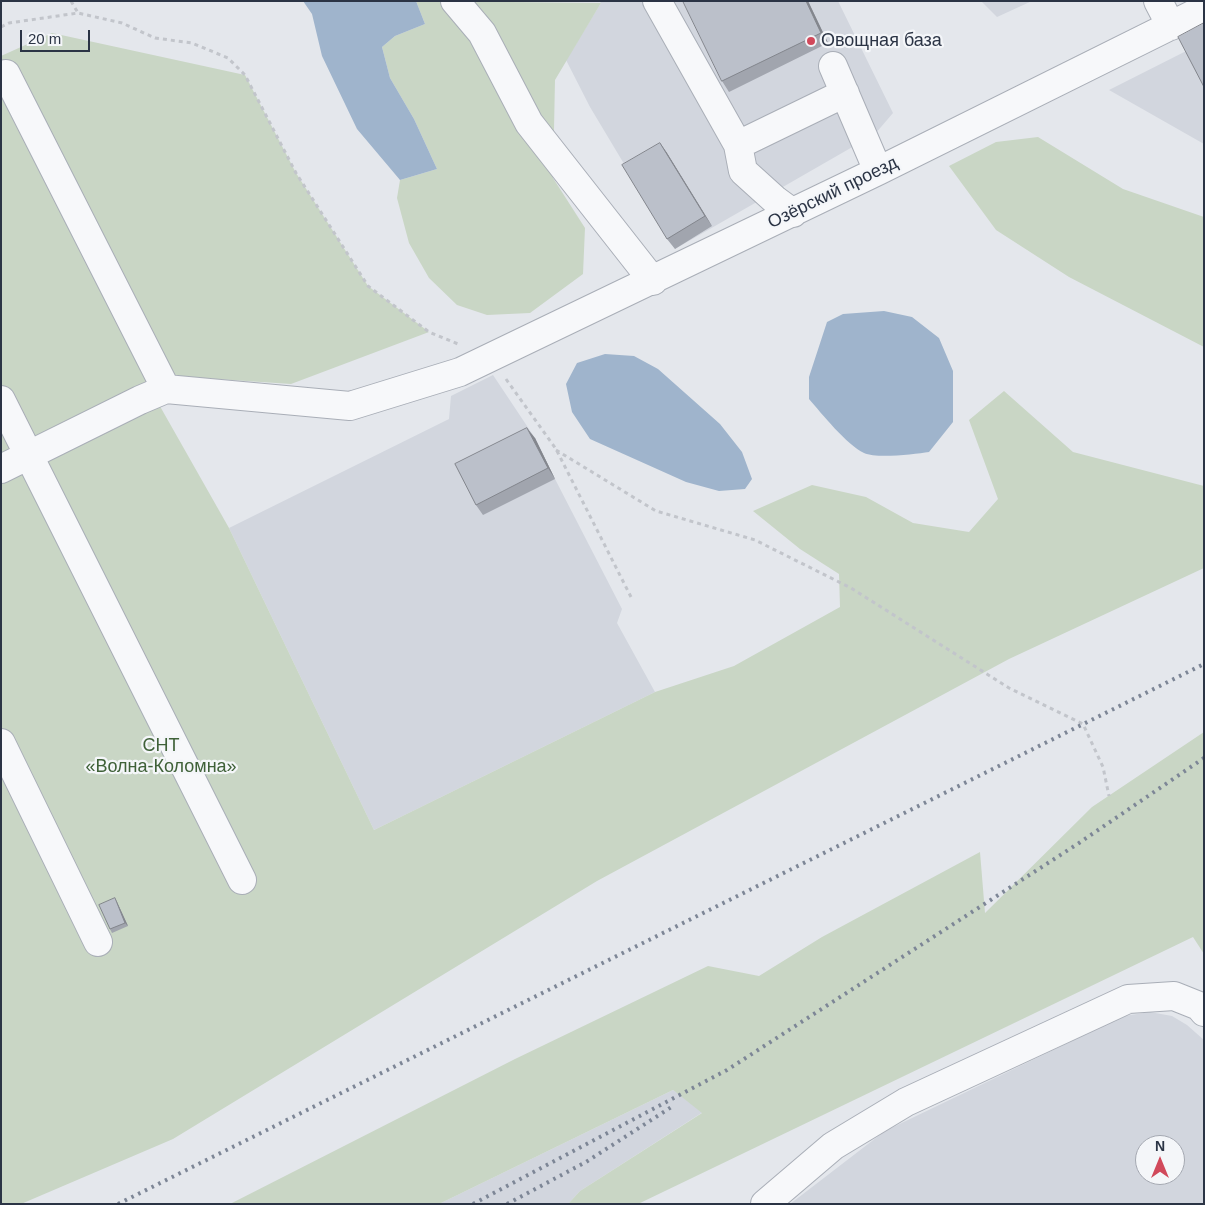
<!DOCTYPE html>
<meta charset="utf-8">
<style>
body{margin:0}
#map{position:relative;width:1205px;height:1205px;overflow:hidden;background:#e4e7ec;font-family:Helvetica,sans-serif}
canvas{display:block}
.frame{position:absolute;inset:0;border:2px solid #2b3445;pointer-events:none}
.north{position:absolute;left:1135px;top:1135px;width:50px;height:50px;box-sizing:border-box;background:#f4f6f9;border:1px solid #a4a8b1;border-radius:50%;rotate:0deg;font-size:14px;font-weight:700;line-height:20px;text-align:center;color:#2b3445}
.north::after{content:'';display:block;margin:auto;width:18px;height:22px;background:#d1495b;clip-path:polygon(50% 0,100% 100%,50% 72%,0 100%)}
.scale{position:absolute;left:20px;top:30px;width:70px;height:22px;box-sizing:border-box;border:2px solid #2b3445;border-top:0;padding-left:6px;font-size:15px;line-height:18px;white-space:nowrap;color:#2b3445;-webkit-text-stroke:4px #f4f6f9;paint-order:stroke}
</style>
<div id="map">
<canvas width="1205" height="1205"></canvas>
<div class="frame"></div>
<div class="north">N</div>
<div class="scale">20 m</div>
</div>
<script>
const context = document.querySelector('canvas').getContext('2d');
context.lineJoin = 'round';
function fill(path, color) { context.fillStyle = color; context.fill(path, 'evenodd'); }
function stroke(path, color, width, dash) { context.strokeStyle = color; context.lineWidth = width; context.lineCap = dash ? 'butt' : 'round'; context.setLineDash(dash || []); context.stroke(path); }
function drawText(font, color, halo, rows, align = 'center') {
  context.font = font + ' Helvetica,sans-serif'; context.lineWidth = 4.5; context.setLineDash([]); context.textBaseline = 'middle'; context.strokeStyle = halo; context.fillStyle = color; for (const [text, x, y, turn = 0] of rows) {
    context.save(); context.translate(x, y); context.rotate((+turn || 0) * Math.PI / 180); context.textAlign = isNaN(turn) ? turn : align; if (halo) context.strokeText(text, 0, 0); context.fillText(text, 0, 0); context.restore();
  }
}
fill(new Path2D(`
 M599 1H838L893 113 875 134 675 249 590 107 566 60 601 3Z
 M981 1H1032L997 17Z
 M1204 42V144L1109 90Z
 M493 375 535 438 555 479 622 609 617 623 655 692 374 830 229 528 449 419 451 396Z
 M1150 1012 1172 1016 1187 1025 1204 1040V1204H790L885 1131 1124 1016ZM1145 1145H1175V1175H1145Z
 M673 1090 703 1112 580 1191 568 1204H439Z`), '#d2d6de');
fill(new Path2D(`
 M416 1 601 3 555 80 553 178 585 228 583 274 530 313 487 315 457 305 429 278 409 243 397 198 400 180 437 169 414 119 390 78 382 47 395 36 425 24Z
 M52 33 245 75 296 173 368 286 429 332 291 384 157 375V401L229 528 374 830 655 692 734 666 840 607 839 574 800 549 753 511 812 485 866 497 913 523 969 532 998 499 969 420 1004 391 1073 452 1204 486V568L1009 659 597 881 173 1139 21 1204H1V56Z
 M1038 137 1123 189 1204 217V347L1069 277 996 230 949 166 996 142Z
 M1204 732V954L1193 937 638 1204H568L580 1191 702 1113 673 1090 439 1204H230L515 1059 708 966 759 976 822 937 980 852 985 913 1092 807Z`), '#c9d6c5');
fill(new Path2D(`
 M303 1H416L425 24 395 36 382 47 390 78 414 119 437 169 400 180 357 129 322 56 312 14Z
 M884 311 912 317 939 338 953 371V422L929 452C915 454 877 459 864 453 847 445 822 414 809 399V377L827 322 843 314Z
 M605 354 634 356 658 369 720 424 742 452 752 479 745 489 719 491 686 482 590 439 572 412 566 384 577 363Z`), '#9fb4cc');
const minor = new Path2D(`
 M455 1 482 33 529 123 653 281
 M657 1 738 145
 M1158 1 1171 26
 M833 66 878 171
 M6 74 166 389
 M793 213 774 199 743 171 738 145 845 93
 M1 400 242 880
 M1 469 140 400 166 389 350 406 460 372 878 171 1204 9
 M1 743 98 942
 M765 1204 833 1146 906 1102 1128 999 1174 996 1199 1006 1204 1012`);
stroke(minor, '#a9aeb7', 30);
stroke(new Path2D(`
 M71 1 78 13
 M1 27 9 23 78 13 122 23 155 38 192 43 228 58 245 75 296 173 368 286 429 332 458 344
 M506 379 556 449 631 597
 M556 450 656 511 755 540 851 588 1009 688 1083 724 1103 767 1109 796`), '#c2c5cb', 3, [4, 4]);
stroke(minor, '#f7f8fa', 28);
stroke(new Path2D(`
 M118 1204 1204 664
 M473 1204 727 1070 1079 843 1204 758
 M507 1204 586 1162 673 1106`), '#7d8696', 4, [2.5, 5]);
fill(new Path2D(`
 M808 1 828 43 729 92 722 81Z
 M660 143 667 153 712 226 675 249 667 239Z
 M535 438 555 479 483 515 476 505Z
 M117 902 128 926 112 933 110 929Z`), '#a1a5ae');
fill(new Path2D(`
 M806 1H808L828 43 821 33Z
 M660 143 667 153 712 226 705 216Z
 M527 428 535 438 555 479 548 468Z
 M115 898 117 902 128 926 125 923Z`), '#83868d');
const building = new Path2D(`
 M683 1H806L821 33 722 81Z
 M1204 23V87L1178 37Z
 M660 143 705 216 667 239 622 165Z
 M527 428 548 468 476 505 455 464Z
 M115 898 125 923 110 929 99 905Z`);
fill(building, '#bbc0ca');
stroke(building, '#83868d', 1);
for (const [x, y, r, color] of [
 [811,41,5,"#d1495b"]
]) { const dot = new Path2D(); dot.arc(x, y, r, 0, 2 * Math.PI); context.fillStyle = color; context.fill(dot); stroke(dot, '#f4f6f9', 2); }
drawText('18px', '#2b3445', '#f4f6f9', [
 ["Овощная база",821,41]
], 'left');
drawText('18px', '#2b3445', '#f4f6f9', [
 ["Озёрский проезд",833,193,-26]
]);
drawText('18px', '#3f6138', '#f4f6f9', [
 ["СНТ",161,746],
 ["«Волна-Коломна»",161,767]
]);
</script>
